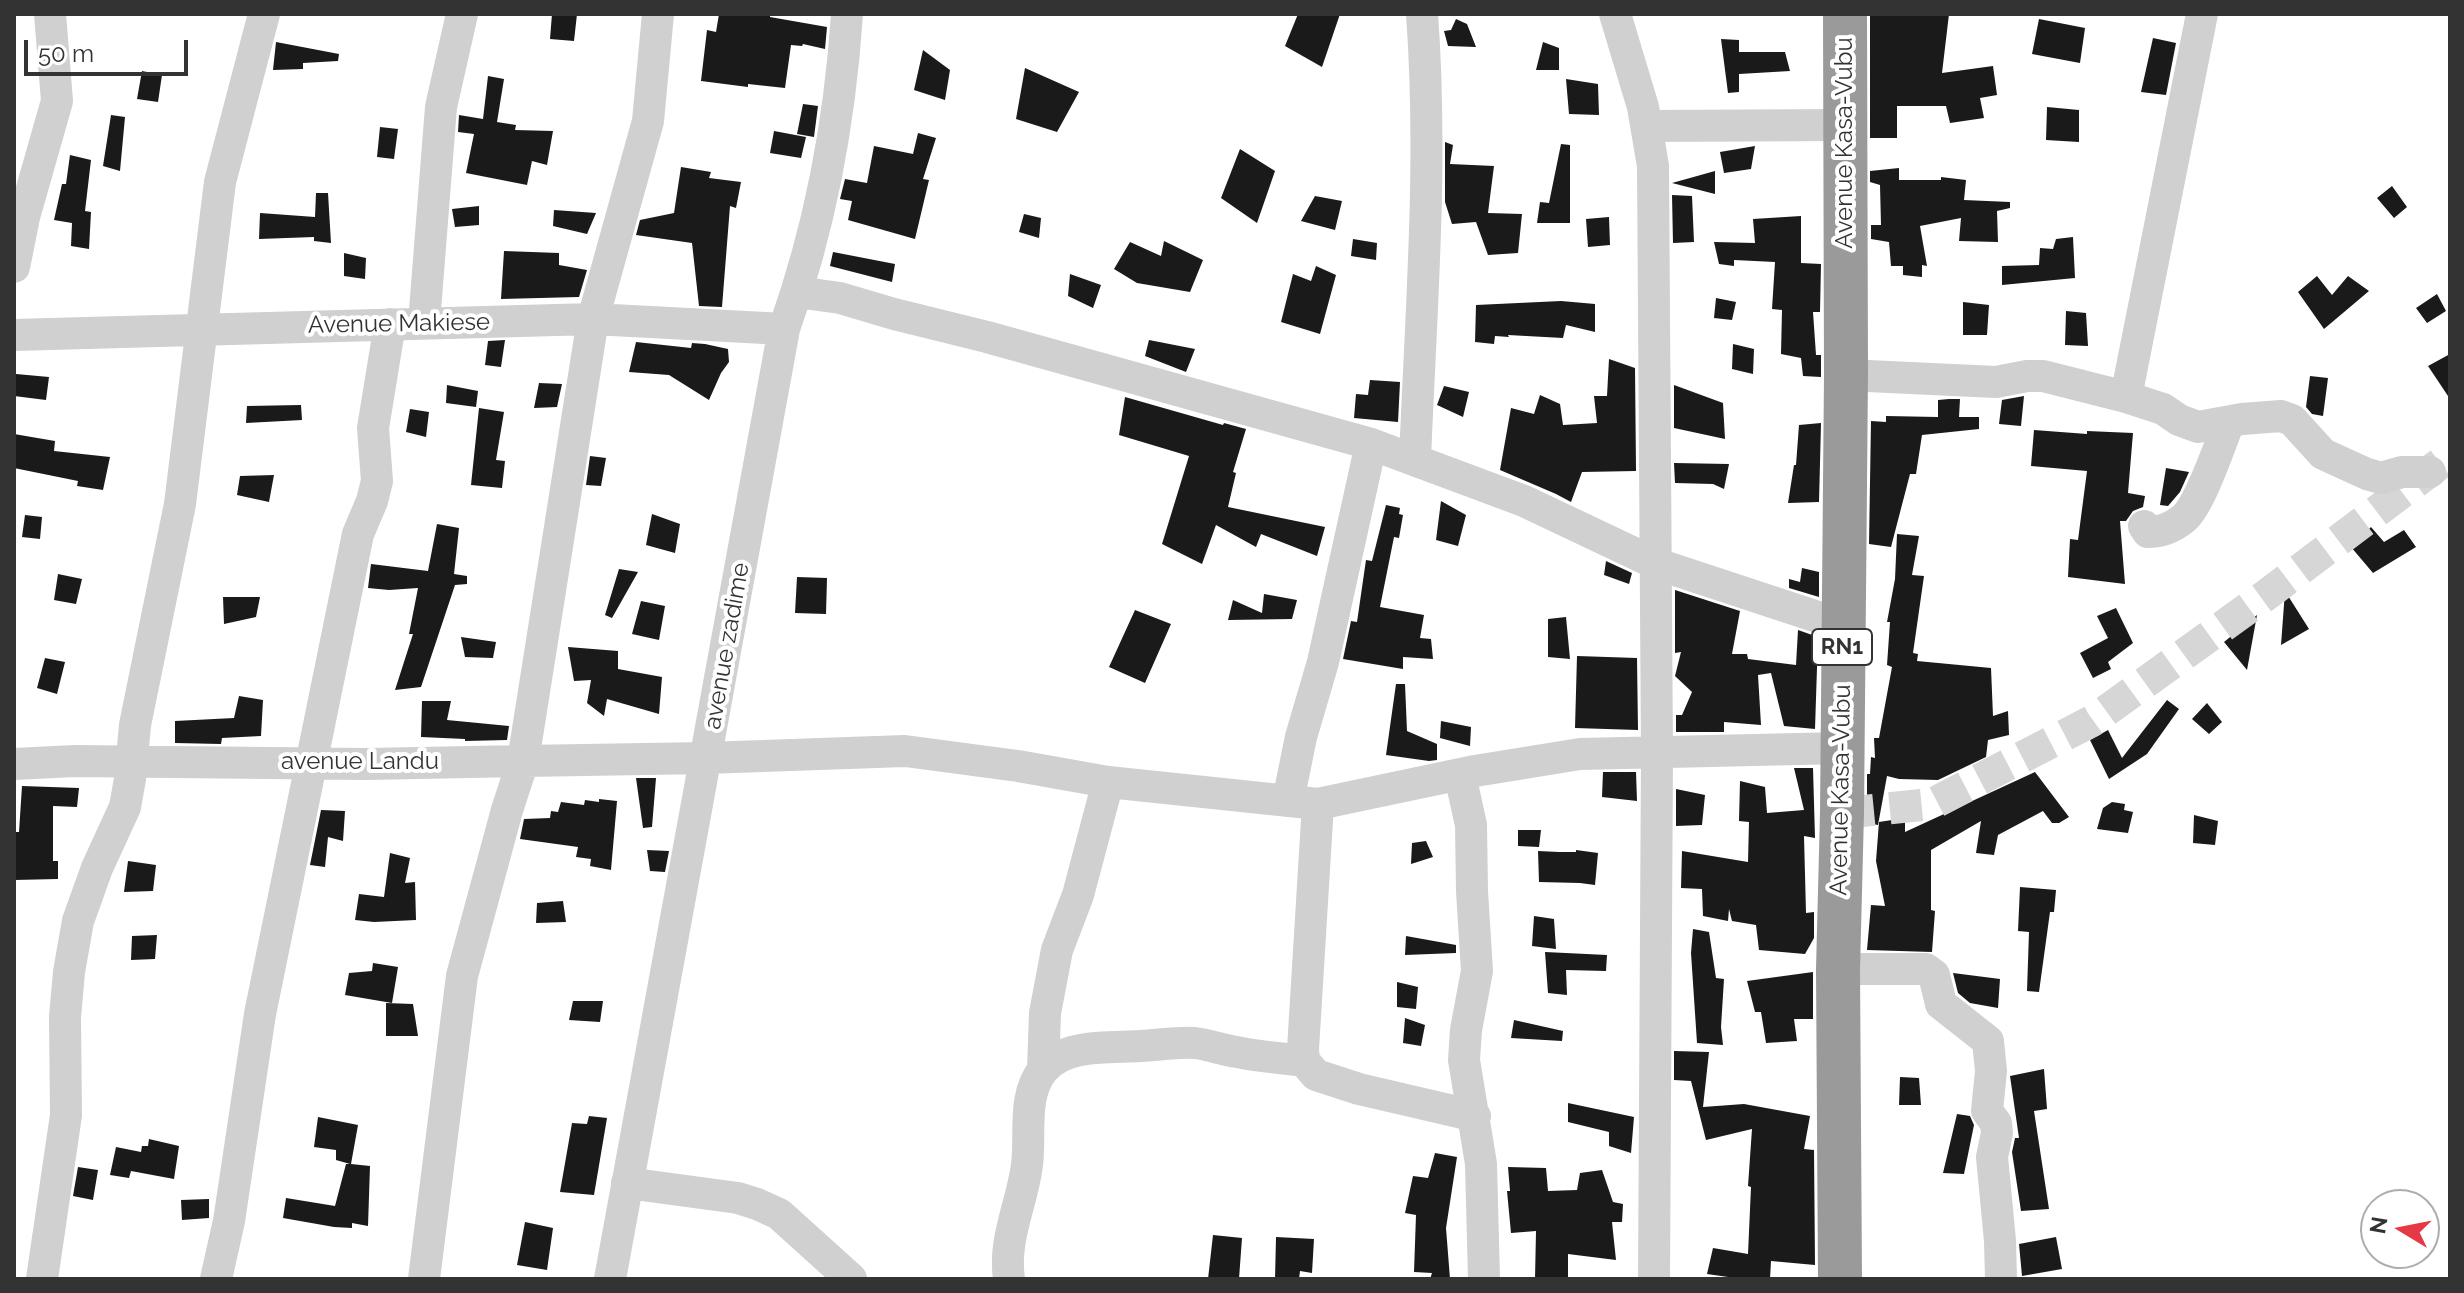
<!DOCTYPE html>
<style>
body{margin:0}
#map{position:relative;width:2464px;height:1293px;overflow:hidden;background:#fff;font-family:Raleway,sans-serif}
canvas{display:block}
.frame{position:absolute;inset:0;border:16px solid #333;pointer-events:none}
.north{position:absolute;left:2360px;top:1189px;width:80px;height:80px;box-sizing:border-box;background:#fff;border:2px solid #adadad;border-radius:50%;rotate:280deg;font-size:22px;font-weight:700;line-height:32px;text-align:center;color:#333}
.north::after{content:'';display:block;margin:auto;width:28px;height:36px;background:#e63946;clip-path:polygon(50% 0,100% 100%,50% 72%,0 100%)}
.scale{position:absolute;left:24px;top:40px;width:164px;height:36px;box-sizing:border-box;border:4px solid #333;border-top:0;padding-left:10px;font-size:24px;line-height:28px;white-space:nowrap;color:#333;-webkit-text-stroke:6px #fff;paint-order:stroke}
</style>
<div id="map">
<canvas width="2464" height="1293"></canvas>
<div class="frame"></div>
<div class="north">N</div>
<div class="scale">50 m</div>
</div>
<script>
const context = document.querySelector('canvas').getContext('2d');
context.lineJoin = 'round';
function fill(path, color) { context.fillStyle = color; context.fill(path, 'evenodd'); }
function stroke(path, color, width, dash) { context.strokeStyle = color; context.lineWidth = width; context.lineCap = dash ? 'butt' : 'round'; context.setLineDash(dash || []); context.stroke(path); }
function drawText(font, color, halo, rows, align = 'center') {
  context.font = font + ' Raleway,sans-serif'; context.lineWidth = 8; context.setLineDash([]); context.textBaseline = 'middle'; context.strokeStyle = halo; context.fillStyle = color; for (const [text, x, y, turn = 0] of rows) {
    context.save(); context.translate(x, y); context.rotate((+turn || 0) * Math.PI / 180); context.textAlign = isNaN(turn) ? turn : align; if (halo) context.strokeText(text, 0, 0); context.fillText(text, 0, 0); context.restore();
  }
}
fill(new Path2D(`
 M552 14H577L574 41 550 39Z
 M719 14H770V17L827 27 825 49 803 44 802 46 791 45 785 88 748 84V87L701 81 707 30 716 32Z
 M1298 14H1340L1322 67 1285 46Z
 M1870 14H1949L1942 73 1993 66 1997 95 1980 98 1984 118 1950 123 1946 106H1897V138H1870Z
 M1456 19 1467 24 1476 47 1448 46 1444 31 1451 30Z
 M2039 19 2085 28 2080 63 2032 54Z
 M2153 38 2176 43 2166 95 2141 92Z
 M1721 39 1739 40V52H1785L1790 71 1739 74V92L1728 93Z
 M276 42 339 54 338 61 303 63V69L273 70Z
 M1543 42 1559 48V70H1536Z
 M923 50 950 70 945 100 914 90Z
 M1025 68 1079 92 1057 132 1016 119Z
 M142 71 162 75 158 102 137 99Z
 M488 76 504 79 497 122 516 125 515 130 553 131 547 165 532 161 527 185 466 173 474 134 458 132 459 115 483 119Z
 M1566 79 1598 84 1599 115 1569 114Z
 M803 104 818 106 814 137 797 134Z
 M2047 107 2079 110V142L2046 140Z
 M111 115 125 117 120 171 103 166Z
 M380 127 398 129 394 159 377 157Z
 M774 131 806 137 801 158 770 153Z
 M918 133 936 138 923 179 929 180 915 239 848 220 852 201 840 199 845 179 867 183 874 146 913 154Z
 M1445 142 1453 145 1450 164 1494 166 1488 213 1522 214 1518 253 1488 255 1476 222 1452 224 1445 202Z
 M1561 144 1570 145V223H1537L1540 202 1549 203Z
 M1755 146 1751 169 1724 173 1720 152Z
 M1240 149 1275 171 1257 223 1221 198Z
 M70 155 91 160 85 211 91 212 89 249 71 246 72 223 54 220 62 184H66Z
 M681 167 711 172 709 178 741 182 736 208 730 206 722 307 699 306 692 243 636 235 640 220 674 213Z
 M1899 168V180H1941V177L1966 180 1964 200 2010 202V208L1997 211 1998 242 1959 241 1961 218 1920 226 1927 266 1922 265V277L1903 275V266H1891L1889 242 1871 239V225H1881L1880 185 1870 182V171Z
 M1715 171V194L1672 183Z
 M2392 186 2407 207 2394 218 2377 198Z
 M316 193H328L331 243 314 241V237L259 239 260 213 315 217Z
 M1672 195 1692 196 1694 242 1673 243Z
 M1315 196 1342 201 1335 230 1301 221Z
 M479 206V225L455 227 452 209Z
 M554 210 596 213 587 234 553 226Z
 M1024 214 1041 218 1039 238 1019 232Z
 M1801 216V263L1821 264 1820 312H1813L1816 355H1821V377L1803 376 1801 358 1781 354 1782 310 1772 309 1775 262 1734 260V266L1719 264 1714 242 1755 243 1753 219Z
 M1609 217 1610 245 1588 247 1586 219Z
 M2073 237 2075 278 2002 285V266L2039 265 2040 248 2053 249 2056 239Z
 M1353 239 1377 243 1376 260 1351 256Z
 M1164 241 1203 260 1190 292 1137 283 1114 269 1130 242 1161 256Z
 M504 251 559 253V265L587 270 579 297 501 299Z
 M833 252 895 264 892 282 830 266Z
 M344 253 366 258 365 279 344 276Z
 M1316 266 1336 275 1320 334 1281 322 1293 274 1311 281Z
 M1070 274 1101 285 1093 308 1068 296Z
 M2317 276 2332 295 2348 276 2369 291 2324 329 2298 292Z
 M2437 294 2446 311 2427 323 2416 308Z
 M1716 298 1736 302 1732 320 1714 318Z
 M1561 301 1595 304V332L1566 325 1563 338 1508 335 1509 337 1495 336 1494 344 1475 342 1476 305Z
 M1963 302 1989 305 1987 335H1963Z
 M2066 311 2086 313 2088 346 2065 345Z
 M505 340 501 367 485 365 488 341Z
 M1149 340 1195 349 1186 372 1145 356Z
 M636 342 691 348 692 343 705 344 728 349 729 362 721 373 709 400 669 375 629 372Z
 M1733 344 1754 349 1753 374 1732 369Z
 M2450 354V399L2428 366Z
 M1609 359 1635 368 1636 471 1582 472 1571 502 1556 494 1500 470 1511 408 1534 414 1540 395 1560 404 1563 425 1597 423 1594 396H1607Z
 M16 374 49 377 46 400 14 396Z
 M2310 376 2328 378 2323 416 2312 414 2306 407Z
 M1370 380 1400 382 1398 422 1354 418 1356 394 1368 395Z
 M539 383 562 384 557 407 534 408Z
 M447 385 478 391 476 407 446 403Z
 M1674 385 1723 403 1725 439 1674 428Z
 M1444 386 1469 392 1463 417 1437 405Z
 M2024 396 2021 426 1999 424 2002 400Z
 M1125 397 1223 425 1224 423 1246 429 1233 472 1236 473 1228 507 1325 527 1317 556 1261 534 1256 547 1216 525 1202 564 1162 544 1189 456 1119 435Z
 M1949 399H1960L1959 417H1979V429L1922 435 1916 474H1910L1891 547 1869 544 1871 421 1886 422V416L1938 417V400Z
 M301 405 302 420 246 423 247 406Z
 M479 408 504 412 496 460 505 461 502 488 471 485Z
 M410 409 429 412 426 437 406 432Z
 M1821 423 1819 502 1788 503 1794 465H1796L1799 425Z
 M2034 430 2087 434V431L2133 433 2128 493 2145 496 2143 507 2133 511 2126 521H2120L2125 584 2068 577 2070 539 2078 540 2087 471 2031 466Z
 M14 434 55 441 54 451 110 457 103 490 77 486 78 481 14 468Z
 M590 456 606 458 601 486 586 485Z
 M1674 463 1729 464 1724 489 1713 484 1675 483Z
 M2166 468 2189 472 2180 492 2168 506 2160 505Z
 M274 475 269 502 237 495 240 476Z
 M1441 501 1466 515 1458 546 1436 540Z
 M1386 505 1400 508 1399 514 1403 515 1399 538 1394 537 1380 607 1424 615 1420 638 1431 639 1433 659 1403 657V669L1343 659 1351 621 1357 622 1366 560 1372 561Z
 M652 514 680 524 675 553 646 545Z
 M25 515 42 517 40 539 22 537Z
 M437 524 459 528 454 574 467 576V584L455 585 421 687 395 690 413 634H409L418 588 389 590 368 588 371 564 428 571Z
 M2371 527 2384 542 2404 530 2416 547 2373 573 2351 547Z
 M1897 534 1919 536 1912 575 1924 576 1913 653 1918 654 1917 661 1991 668 1993 716 2008 711 2009 735 1988 740 1986 757 1938 780 1899 779 1887 776 1878 825 1867 823V774H1870L1871 757 1875 758 1874 738H1879L1892 667 1887 665 1890 622H1887L1895 579Z
 M1606 561 1632 573 1629 584 1604 575Z
 M1802 568 1819 572V597L1789 588V579L1800 582Z
 M619 569 638 572 612 618 605 615Z
 M58 574 82 579 76 604 54 600Z
 M797 577 827 578 826 614 795 613Z
 M1675 590 1740 611 1732 654H1747L1748 659 1796 665 1798 630 1818 637 1815 729 1784 726 1771 673 1758 675 1761 725 1724 722V732H1676V715H1682L1692 692 1675 676 1681 652 1675 653Z
 M2285 591 2309 629 2281 645Z
 M1264 594 1297 600 1292 619 1228 620 1233 600 1262 613Z
 M223 597H260L256 617 224 624Z
 M641 601 665 606 659 640 632 634Z
 M2116 608 2133 643 2108 662 2111 669 2093 678 2080 653 2108 638 2097 616Z
 M1135 610 1171 624 1145 683 1109 667Z
 M2257 615 2247 670 2224 642Z
 M1566 617 1570 659 1548 657V619Z
 M461 637 496 642 493 658 465 657Z
 M568 647 618 651V669L662 677 659 714 607 699 604 716 587 703 591 680 574 681Z
 M1577 656 1637 658 1638 730 1575 728Z
 M45 658 65 662 57 694 37 688Z
 M1396 684H1405L1407 731 1437 744V760L1429 761 1386 755Z
 M239 696 263 700 261 736 222 738 221 744 175 743V721L234 718Z
 M2167 700 2179 709 2147 754 2109 779 2090 740 2108 730 2122 758Z
 M422 701H451L447 720 509 726 507 740 465 741V739L421 737Z
 M2207 703 2222 722 2209 734 2192 719Z
 M1441 721 1471 727 1470 746 1440 738Z
 M1794 768H1813L1815 838 1804 836 1806 913 1814 912V938L1805 954 1759 950 1756 925 1732 921 1729 909 1728 921 1703 916 1702 889 1681 888 1682 851 1748 862 1749 822 1739 821 1740 781 1765 787 1767 813 1804 810Z
 M1603 772H1636L1637 801 1602 797Z
 M2035 772 2069 817 2059 823H2052L2043 811 1998 835 1994 855 1976 853 1981 821 1931 850V910L1935 911 1932 952 1867 950 1871 905 1885 906 1876 861 1879 822 1905 818V832Z
 M636 778H656L652 827 643 828Z
 M22 786 79 788 77 807 53 806V861H58V879L14 880V832H19Z
 M1676 789 1705 795 1702 825 1676 826Z
 M599 799 617 801 611 870 590 866 591 859 576 857 578 847 520 839 524 819 550 818 551 811 558 812 561 802 584 805 585 800 599 802Z
 M2112 802 2125 804 2124 810 2133 812 2128 833 2097 829 2103 808Z
 M321 810 345 811 343 841 328 837 325 867 310 865Z
 M2194 815 2218 821 2215 845 2193 843Z
 M1518 830H1541L1539 847 1518 846Z
 M1426 841 1433 857 1411 864 1412 843Z
 M647 850 669 851 665 872 650 871Z
 M1576 850 1598 853 1595 885 1580 883 1539 882 1538 851 1559 852H1576Z
 M390 853 410 858 405 883 415 882 416 920 374 922 355 920 359 894 384 897Z
 M128 861 156 865 153 891 124 892Z
 M2020 887 2056 890 2054 912H2050L2039 992 2027 991 2029 932 2018 931Z
 M563 901 566 922 536 923 537 903Z
 M1534 916 1554 919 1556 949 1532 946Z
 M1693 929 1709 932 1716 978 1724 979 1721 1027 1723 1045 1697 1043 1691 953Z
 M157 935 155 959 131 960 132 936Z
 M1406 936 1456 945V953L1405 955Z
 M1545 952 1607 955 1606 971 1566 970 1567 995 1548 993Z
 M373 963 398 967 392 1003 345 995 349 973 372 971Z
 M1813 972V1019H1794L1797 1041 1766 1043 1761 1012H1755L1747 981Z
 M1953 973 2000 979 1998 1008 1970 1003 1958 993Z
 M1397 982 1418 987 1416 1009 1397 1007Z
 M573 1001H603L600 1022 569 1020Z
 M386 1003 413 1004 418 1036H386Z
 M1405 1018 1425 1025 1421 1046 1403 1043Z
 M1514 1020 1563 1031 1562 1041 1511 1038Z
 M1674 1051 1709 1052 1703 1107 1744 1104 1810 1116 1804 1149 1814 1150 1815 1265 1771 1261 1770 1279H1742L1707 1274 1713 1248 1748 1254 1751 1187 1748 1186 1752 1129 1706 1140 1691 1081 1674 1080Z
 M2044 1069 2047 1109 2034 1111 2049 1209 2021 1211 2012 1152 2015 1138H2019L2010 1076Z
 M1900 1077 1919 1078 1921 1105H1899Z
 M1568 1103 1634 1117 1631 1153 1609 1146V1132L1568 1122Z
 M1957 1114 1970 1116 1974 1125 1964 1174 1943 1173Z
 M589 1116 607 1118 594 1195 560 1192 572 1123 587 1124Z
 M318 1117 358 1125 351 1164 370 1166 368 1226 352 1223V1228L334 1227 283 1218 286 1198 335 1206 346 1164H350L336 1160V1150L314 1147Z
 M149 1139 179 1146 174 1179 131 1171 129 1178 110 1175 116 1147 141 1152 142 1146H148Z
 M1435 1153 1457 1157 1446 1228 1450 1279H1430L1432 1273 1414 1272 1416 1215 1405 1213 1413 1176 1428 1178Z
 M78 1167 98 1170 93 1200 73 1196Z
 M1508 1167 1546 1168 1548 1191 1577 1190 1580 1173 1602 1170 1613 1202 1623 1204 1622 1222H1612L1616 1260 1568 1254V1279H1535L1536 1231 1511 1233 1507 1191H1510Z
 M209 1199V1218L182 1220 181 1200Z
 M525 1222 553 1228 547 1270 517 1265Z
 M1213 1235 1242 1238 1239 1279H1208Z
 M1276 1237 1314 1239 1312 1273 1300 1271 1299 1279H1275Z
 M2056 1237 2062 1269 2022 1276 2019 1244Z`), '#1a1a1a');
stroke(new Path2D(`
 M1842 813 1932 804 2092 721 2269 593 2450 456`), '#d6d6d6', 32, [32, 16]);
stroke(new Path2D(`
 M1615 14 1643 107 1653 166 1657 754 1654 1279
 M1648 126 1844 125
 M14 267 24 217 57 101 50 14
 M797 292 840 298 894 314 987 337 1371 444 1524 501 1657 564 1842 625
 M424 323 441 107 462 14
 M14 335 593 319 784 329
 M1846 375 1996 382 2027 376H2043L2126 397 2163 409 2179 420 2198 427 2242 419 2281 416 2292 420 2323 454 2367 474 2381 478 2402 472H2430
 M2126 397 2202 14
 M1415 459C1421 311 1433 162 1422 14
 M2144 526 2148 532C2160 532 2173 527 2183 519 2200 506 2220 444 2229 422
 M14 764 75 761 366 764 523 761 706 758 905 751 1018 766 1108 782 1318 804 1475 771 1580 754 1841 748
 M1460 775 1471 825 1472 891 1477 971 1466 1030 1464 1060 1481 1164 1484 1279
 M1288 801 1301 737 1323 662 1371 444
 M1318 804 1303 1049 1304 1061 1316 1075 1359 1089 1475 1116
 M1838 969H1926L1934 975 1941 1004 1988 1041 1991 1071 1987 1111 1996 1123 1997 1133 1992 1157 2000 1241 2001 1279
 M1043 1070 1045 1013 1057 950 1078 895 1108 782
 M627 1183 738 1198 757 1204 779 1214 851 1279
 M42 1279 66 1115 65 1017 69 972 78 921 97 868 125 807 130 779 135 725 180 504 220 182 264 14
 M216 1279 229 1221 260 1014 358 534 372 501 377 481 373 428 390 324
 M424 1279 462 976 507 810 523 761 593 319 648 121 658 14
 M610 1279 784 329C820 228 840 121 847 14
 M1009 1279C1003 1239 1022 1204 1027 1165 1031 1134 1022 1096 1043 1070 1064 1043 1110 1048 1141 1046 1159 1045 1177 1042 1195 1043 1210 1045 1223 1050 1237 1052 1259 1057 1282 1058 1304 1061`), '#d0d0d0', 32);
stroke(new Path2D(`
 M1840 1279 1838 969 1842 813 1846 375 1845 14`), '#9a9a9a', 44);
for (const [x, y, w] of [
 [1842,647,60]
]) { const box = new Path2D(); box.roundRect(x - w / 2, y - 18, w, 36, 6); context.fillStyle = '#fff'; context.fill(box); stroke(box, '#333', 2); }
drawText('bold 22px', '#333', null, [
 ["RN1",1842,647]
]);
drawText('24px', '#333', '#fff', [
 ["Avenue Kasa-Vubu",1845,143,-90],
 ["Avenue Makiese",399,324,-1],
 ["avenue zadime",727,646,-80],
 ["avenue Landu",360,762],
 ["Avenue Kasa-Vubu",1841,790,-89]
]);
</script>
